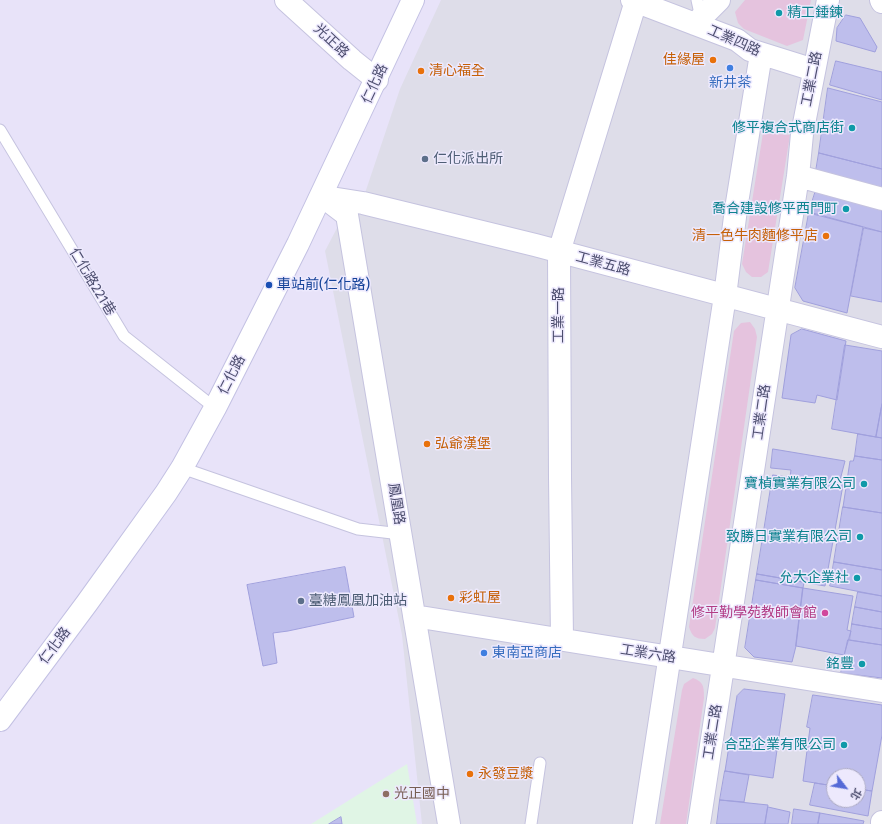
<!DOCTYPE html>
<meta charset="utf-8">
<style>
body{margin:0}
#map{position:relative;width:882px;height:824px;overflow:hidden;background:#e8e3f9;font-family:"Fira Sans","Noto Sans TC",sans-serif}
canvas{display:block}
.north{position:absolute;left:826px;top:768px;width:40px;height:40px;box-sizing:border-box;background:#ede9fd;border:1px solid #adabc4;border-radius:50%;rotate:121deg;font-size:11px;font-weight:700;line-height:16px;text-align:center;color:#4c4d6e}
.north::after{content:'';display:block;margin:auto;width:14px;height:18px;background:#556ad7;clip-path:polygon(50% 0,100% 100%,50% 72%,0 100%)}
</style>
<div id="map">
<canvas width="882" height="824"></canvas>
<div class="north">北</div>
</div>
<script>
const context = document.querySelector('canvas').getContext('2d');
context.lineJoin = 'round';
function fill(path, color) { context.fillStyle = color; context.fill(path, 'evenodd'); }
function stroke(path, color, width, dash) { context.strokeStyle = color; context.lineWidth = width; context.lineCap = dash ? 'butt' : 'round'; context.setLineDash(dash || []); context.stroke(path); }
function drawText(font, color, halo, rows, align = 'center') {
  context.font = font + ' "Fira Sans","Noto Sans TC",sans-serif'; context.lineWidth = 3; context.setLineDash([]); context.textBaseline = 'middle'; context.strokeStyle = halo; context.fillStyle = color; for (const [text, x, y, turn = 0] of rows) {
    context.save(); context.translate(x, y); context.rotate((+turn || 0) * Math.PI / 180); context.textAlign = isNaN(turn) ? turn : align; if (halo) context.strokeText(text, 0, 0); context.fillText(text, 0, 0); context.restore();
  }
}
fill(new Path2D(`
 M441 0H882V824H422L402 635 325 251 349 205 360 208 400 89ZM834 776H858V800H834Z`), '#dedde9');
fill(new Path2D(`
 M407 764 417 824H311Z`), '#e0f5e5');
fill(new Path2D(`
 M745 0H811L803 40 787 46 744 29 738 23 735 12Z
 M763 133 790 135 768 272 761 277H752L746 272 742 264Z
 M750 322 755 329 757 337 715 628 712 634 705 639C695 639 692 636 689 627L734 331 741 323Z
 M693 678C704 682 704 687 704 698L686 824H660L682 690 684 684Z`), '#e5c3de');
const building = new Path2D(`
 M846 15 860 18 877 47 875 52 836 41 837 28Z
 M836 61 882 72V100L830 85Z
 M828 88 882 102V169L819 153Z
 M819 153 882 169V188L816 171Z
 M816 190 882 206V232L809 212Z
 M809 213 863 227 847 313 803 301 795 288Z
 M864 228 882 232V302L851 296Z
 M802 329 846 341 837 400 817 395 815 403 782 398 791 335Z
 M845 345 882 351V404L876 437 832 429Z
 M882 404V438L876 437Z
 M858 434 882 438V460L855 456Z
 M773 449 845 461 839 484 790 477 791 470 771 468Z
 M855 456 882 460V513L843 507 850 461H853Z
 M773 475 843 485 825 586 757 574Z
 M843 507 882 513V570L834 562Z
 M834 562 882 570V596L830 586Z
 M345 567 354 617 288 631 273 633 277 663 263 666 247 585Z
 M757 574 804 582 803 588 756 580Z
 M756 580 803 588 796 646 792 662 754 657 745 648Z
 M803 588 853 596 847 630 851 631 844 655 796 646Z
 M858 592 882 596V612L855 607Z
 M855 607 882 612V629L852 624Z
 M852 624 882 629V645L850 640Z
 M848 640 882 645V678L841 673Z
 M744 689 785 694 773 778 725 771 737 696Z
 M813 695 882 705V735L872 791 858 789V776H834V786L803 781 810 728 807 727Z
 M725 771 749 775 744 802 720 800Z
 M815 783 834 786V800H858V789L872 791 868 816 810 805Z
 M720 800 768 805 765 824H717Z
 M768 807 790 812 788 824H765Z
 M794 809 820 813 818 824H792Z
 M820 813 864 821 863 824H818Z
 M341 817 342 824H329Z`);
fill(building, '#bebeec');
stroke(building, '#a0a0dd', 1);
const lane = new Path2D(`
 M697 0 701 18
 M0 130 124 336 215 408
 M182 468 358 529 401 534
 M531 824 540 763`);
const street = new Path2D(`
 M286 0 352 60 377 80
 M632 0 737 40 750 50 814 70
 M881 0 882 2
 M695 24 719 0
 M798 176 882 199
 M322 196 347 215 449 824
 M325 197 363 203 535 245 882 337
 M414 616 882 691
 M562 639 560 477 559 252 636 1
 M644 824 725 296 736 209 761 54
 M699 824 798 176 802 134 828 0
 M882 824V822`);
const secondary = new Path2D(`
 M0 720 87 603 166 493 182 468 215 408 298 244 413 0`);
stroke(lane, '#c5c3df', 13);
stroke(street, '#c5c3df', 24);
stroke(secondary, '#c3c1e3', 24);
stroke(lane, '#fff', 11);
stroke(street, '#fff', 22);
stroke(secondary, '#fff', 22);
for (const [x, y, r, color] of [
 [779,13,4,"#0f9aa8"],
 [713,60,4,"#e8710a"],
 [730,68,4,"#3f7fe0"],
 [421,71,4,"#e8710a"],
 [852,128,4,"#0f9aa8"],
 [425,159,4,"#5c6f8a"],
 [846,209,4,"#0f9aa8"],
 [826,236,4,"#e8710a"],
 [269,285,4,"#1a4fb4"],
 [427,444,4,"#e8710a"],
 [864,484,4,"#0f9aa8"],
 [860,537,4,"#0f9aa8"],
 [857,578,4,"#0f9aa8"],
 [451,598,4,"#e8710a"],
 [301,601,4,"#5c6f8a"],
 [825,613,4,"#d1479c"],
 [484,653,4,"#3f7fe0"],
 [862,664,4,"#0f9aa8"],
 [844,745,4,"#0f9aa8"],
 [470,774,4,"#e8710a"],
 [386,794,4,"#8d6e63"]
]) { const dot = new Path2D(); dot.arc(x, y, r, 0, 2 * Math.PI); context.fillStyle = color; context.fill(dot); stroke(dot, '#ede9fd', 1.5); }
drawText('14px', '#0d838f', '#ede9fd', [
 ["精工錘鍊",787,13,"left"],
 ["修平複合式商店街",844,128],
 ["喬合建設修平西門町",838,209],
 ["寶楨實業有限公司",856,484],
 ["致勝日實業有限公司",852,537],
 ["允大企業社",849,578],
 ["銘豐",854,664],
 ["合亞企業有限公司",836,745]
], 'right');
drawText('14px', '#4c4d6e', '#ede9fd', [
 ["光正路",331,41,43],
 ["工業四路",734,41,24],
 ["工業二路",812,79,-79],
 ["仁化路",375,84,-65],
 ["工業五路",603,264,15],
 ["仁化路221巷",92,282,59],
 ["工業一路",559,315,-90],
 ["仁化路",232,375,-63],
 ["工業二路",762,412,-82],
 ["鳳凰路",396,504,81],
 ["仁化路",55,646,-53],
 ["工業六路",648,654,9],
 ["工業二路",713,732,-81]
]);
drawText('14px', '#c56008', '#ede9fd', [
 ["佳緣屋",705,60,"right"],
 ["清心福全",429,71],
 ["清一色牛肉麵修平店",818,236,"right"],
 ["弘爺漢堡",435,444],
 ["彩虹屋",459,598],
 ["永發豆漿",478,774]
], 'left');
drawText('14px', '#366cbe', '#ede9fd', [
 ["新井茶",730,83],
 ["東南亞商店",492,653,"left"]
]);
drawText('14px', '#4e5e75', '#ede9fd', [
 ["仁化派出所",433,159],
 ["臺糖鳳凰加油站",309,601]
], 'left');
drawText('14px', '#164399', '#ede9fd', [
 ["車站前(仁化路)",277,285]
], 'left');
drawText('14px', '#b23c85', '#ede9fd', [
 ["修平勤學苑教師會館",817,613]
], 'right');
drawText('14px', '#785e54', '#ede9fd', [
 ["光正國中",394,794]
], 'left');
</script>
